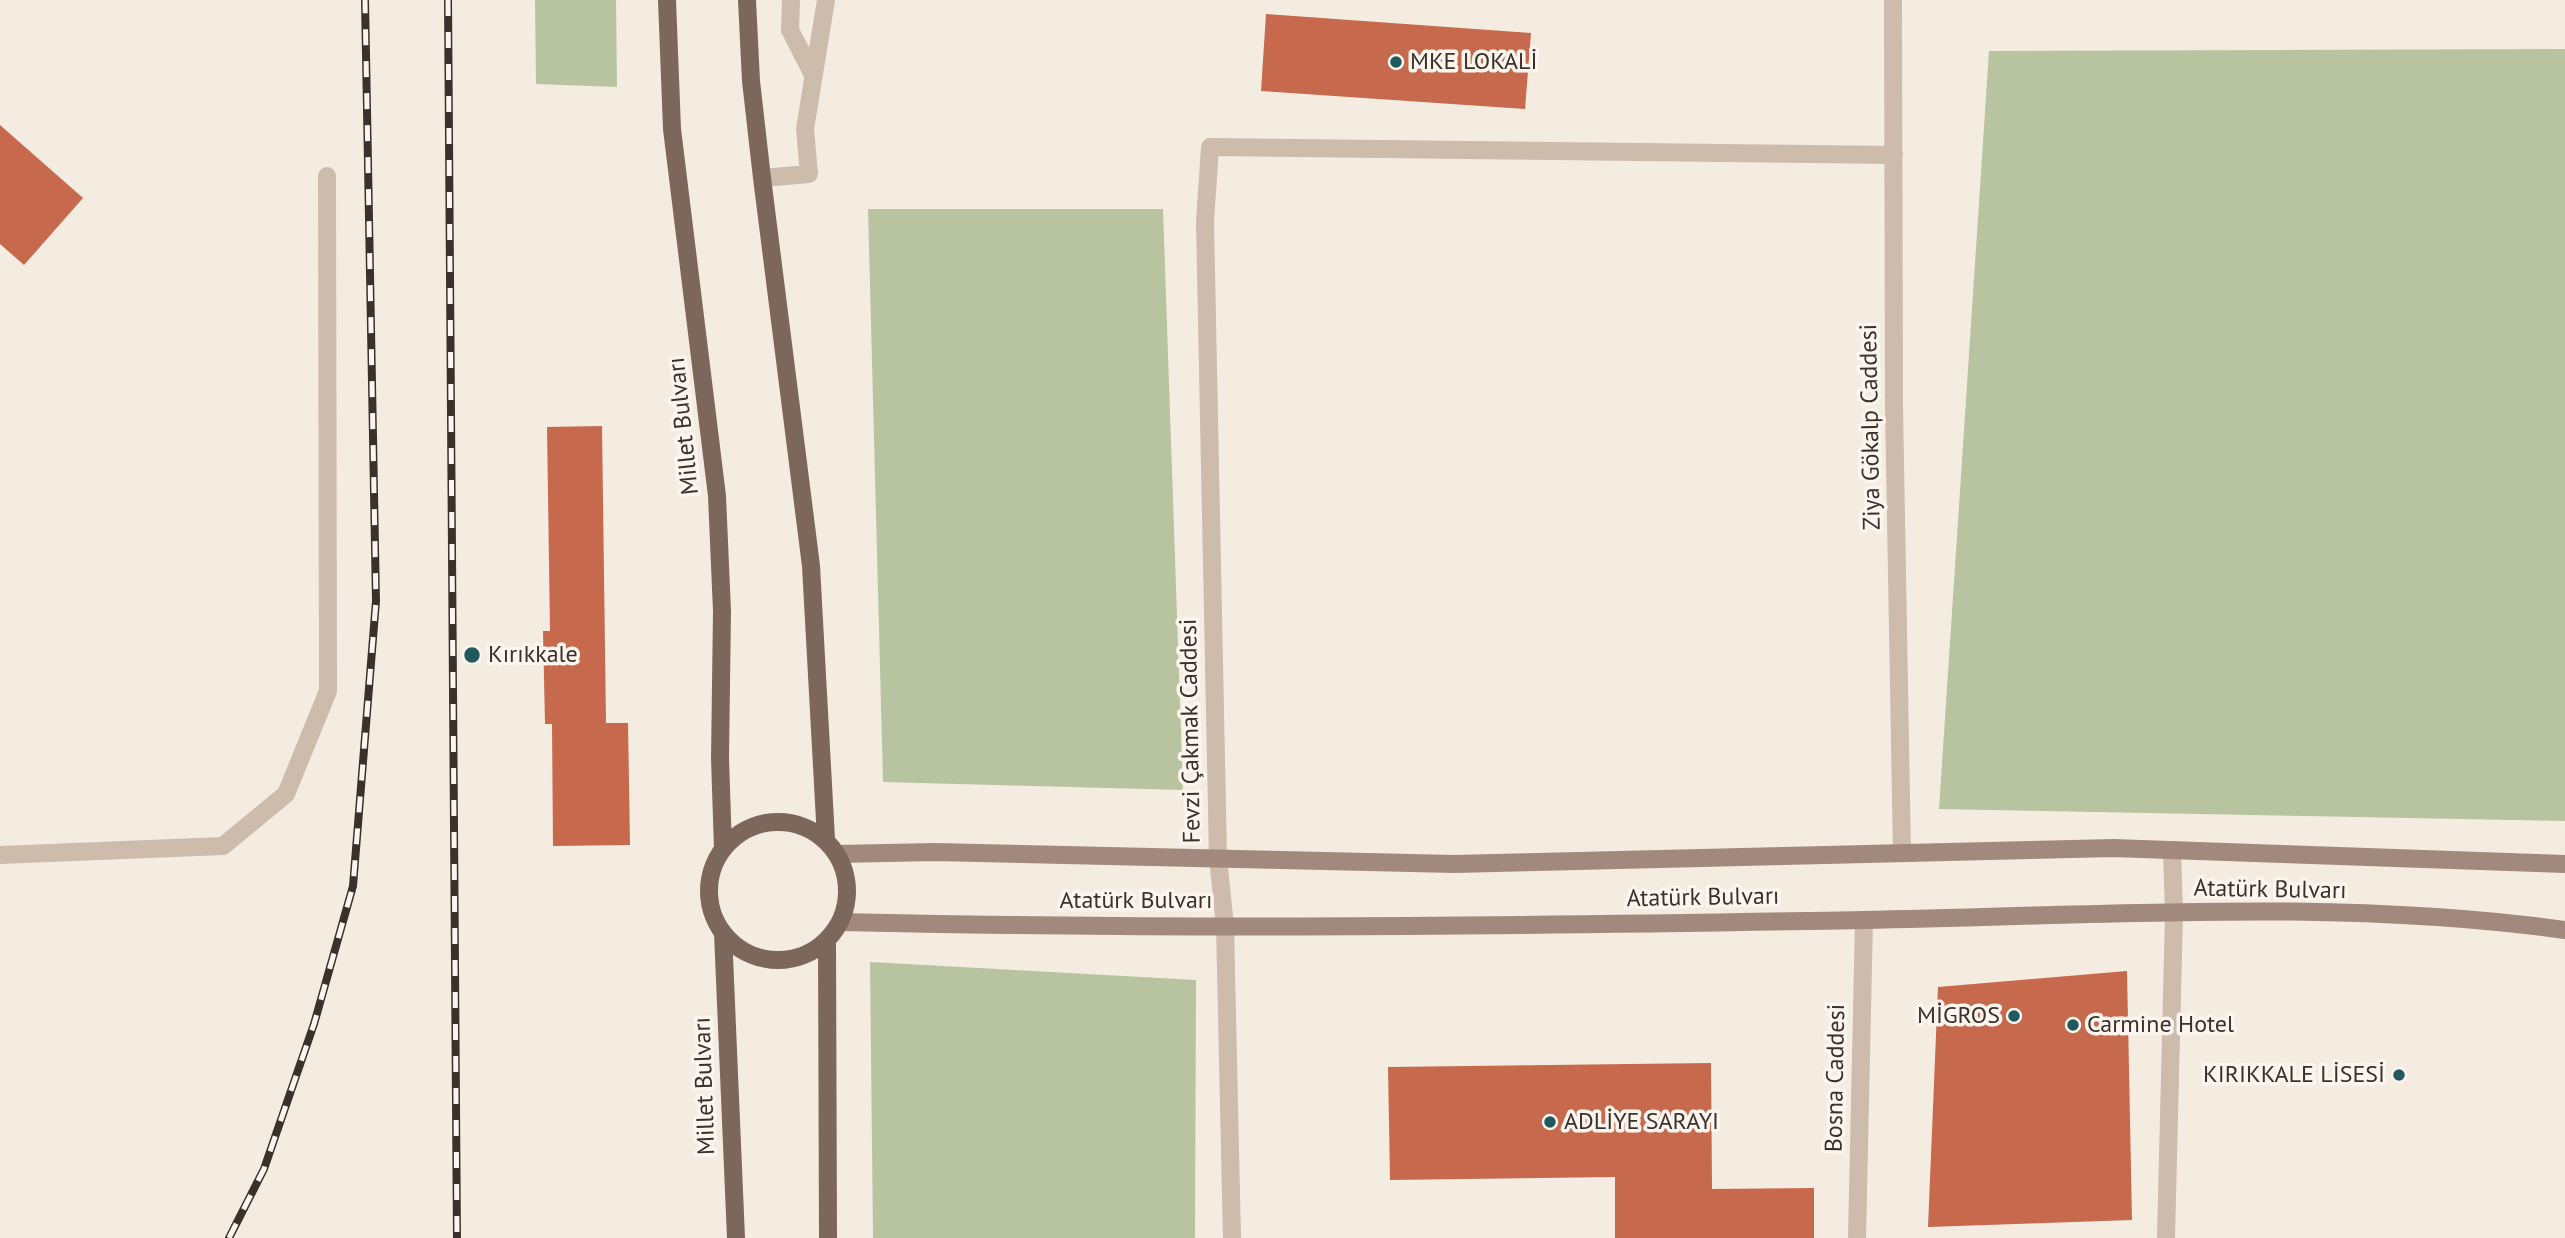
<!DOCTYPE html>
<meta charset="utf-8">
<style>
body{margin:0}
canvas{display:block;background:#f4ebe1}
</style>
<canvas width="2565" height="1238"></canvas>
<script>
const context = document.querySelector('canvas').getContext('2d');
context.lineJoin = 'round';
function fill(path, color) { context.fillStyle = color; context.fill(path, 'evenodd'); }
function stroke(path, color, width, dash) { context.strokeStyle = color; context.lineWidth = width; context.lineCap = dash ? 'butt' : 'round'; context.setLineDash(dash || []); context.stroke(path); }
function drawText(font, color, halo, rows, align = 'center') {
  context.font = font + ' "PT Sans",sans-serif'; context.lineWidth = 7; context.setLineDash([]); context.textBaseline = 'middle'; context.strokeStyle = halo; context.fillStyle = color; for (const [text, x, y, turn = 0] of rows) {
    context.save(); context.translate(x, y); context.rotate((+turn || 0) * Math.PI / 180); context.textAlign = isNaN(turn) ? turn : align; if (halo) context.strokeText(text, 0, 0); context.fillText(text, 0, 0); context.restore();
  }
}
fill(new Path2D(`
 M535 0H616L617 87 536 84Z
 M2565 49V821L1939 809 1989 51Z
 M868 209H1163L1183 790 883 782Z
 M870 962 1196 980 1195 1238H873Z`), '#b8c4a0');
fill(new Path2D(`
 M1266 14 1531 33 1525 109 1261 91Z
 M0 125 83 198 24 265 0 244Z
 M602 426 606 723H628L630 845 553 846 552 724H545L543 631H550L547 427Z
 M2127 971 2132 1220 1928 1227 1938 987Z
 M1711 1063 1712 1189 1814 1188V1238H1615V1177L1390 1180 1388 1067Z`), '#c6694d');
stroke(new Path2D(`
 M791 0 790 30 813 75
 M762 178 809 174 805 129 826 0
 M0 855 223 846 286 794 328 691 327 176
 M2166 1238 2174 914 2172 850`), '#cdbbac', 18);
stroke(new Path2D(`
 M1893 0 1894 406 1902 853
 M1232 1238 1225 926 1218 858 1205 222 1210 147 1894 155
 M1857 1238 1864 920`), '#cdbbac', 18);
stroke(new Path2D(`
 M837 854 935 852 1454 864 2113 848 2565 864
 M841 922C1181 930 1523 926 1864 920 2096 916 2334 898 2565 930`), '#a18a7d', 18);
stroke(new Path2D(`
 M667 0 672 129 717 496 722 611 720 758 723 849
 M747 0 751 81 762 178 811 566 826 839
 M709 891a69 69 0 1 1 138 0a69 69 0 1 1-138 0Z
 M723 933 736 1238
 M827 941 828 1238`), '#7d675c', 18);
const rail = new Path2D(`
 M448 0 457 1238
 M229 1238 264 1169 314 1024 353 886 376 601 365 0`);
stroke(rail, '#3b302b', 8);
stroke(rail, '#fbf5ee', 5, [16]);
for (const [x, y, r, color] of [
 [1396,62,7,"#205a5d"],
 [472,655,9,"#205a5d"],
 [2014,1016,7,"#205a5d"],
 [2073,1025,7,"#205a5d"],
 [2399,1075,7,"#205a5d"],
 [1550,1122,7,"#205a5d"]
]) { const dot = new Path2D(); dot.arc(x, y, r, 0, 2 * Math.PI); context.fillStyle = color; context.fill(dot); stroke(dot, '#fbf5ee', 2.5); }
drawText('24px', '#3b302b', '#fbf5ee', [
 ["MKE LOKALİ",1410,62],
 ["Kırıkkale",488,655],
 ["MİGROS",2000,1016,"right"],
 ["Carmine Hotel",2087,1025],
 ["KIRIKKALE LİSESİ",2385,1075,"right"],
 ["ADLİYE SARAYI",1564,1122]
], 'left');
drawText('24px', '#3b302b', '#fbf5ee', [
 ["Millet Bulvarı",684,426,-96],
 ["Ziya Gökalp Caddesi",1871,427,-91],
 ["Fevzi Çakmak Caddesi",1191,731,-91],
 ["Atatürk Bulvarı",2270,890,1],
 ["Atatürk Bulvarı",1703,898,-1],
 ["Atatürk Bulvarı",1136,901],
 ["Bosna Caddesi",1836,1078,-89],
 ["Millet Bulvarı",705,1086,-92]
]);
</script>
